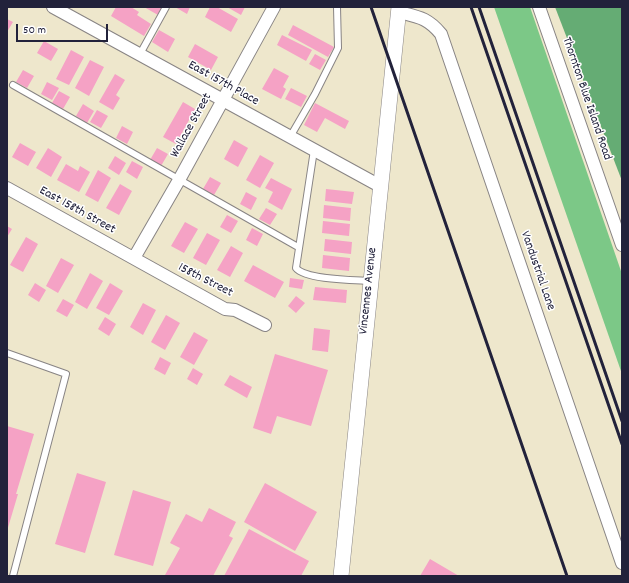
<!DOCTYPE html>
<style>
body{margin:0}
#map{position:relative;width:629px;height:583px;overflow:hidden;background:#eee7cc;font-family:Dekko,sans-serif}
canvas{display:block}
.frame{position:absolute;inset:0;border:8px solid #22223b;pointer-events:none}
.scale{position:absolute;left:16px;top:24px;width:92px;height:18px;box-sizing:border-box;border:2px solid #22223b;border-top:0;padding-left:5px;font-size:12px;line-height:14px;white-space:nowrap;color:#22223b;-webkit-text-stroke:3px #fff;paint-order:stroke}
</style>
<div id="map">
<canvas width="629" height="583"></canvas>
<div class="frame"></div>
<div class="scale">50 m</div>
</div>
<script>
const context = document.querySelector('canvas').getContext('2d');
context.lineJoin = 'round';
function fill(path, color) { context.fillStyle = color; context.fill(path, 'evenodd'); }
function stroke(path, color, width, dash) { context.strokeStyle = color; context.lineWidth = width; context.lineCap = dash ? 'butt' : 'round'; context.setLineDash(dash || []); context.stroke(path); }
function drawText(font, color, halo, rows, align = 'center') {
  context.font = font + ' Dekko,sans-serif'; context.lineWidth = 3; context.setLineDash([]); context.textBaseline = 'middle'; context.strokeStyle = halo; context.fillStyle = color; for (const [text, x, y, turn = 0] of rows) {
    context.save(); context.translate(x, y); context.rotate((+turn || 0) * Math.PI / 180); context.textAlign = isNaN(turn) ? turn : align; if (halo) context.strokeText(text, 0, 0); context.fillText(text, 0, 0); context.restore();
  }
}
fill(new Path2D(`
 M494 7H530L622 274V374Z`), '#7cc887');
fill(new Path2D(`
 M555 7H622V181Z`), '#65ac74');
fill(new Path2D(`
 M116 7H131L139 12 137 15 151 24 144 36 111 16Z
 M144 7H162L158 15Z
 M175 7H190L187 14Z
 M210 7H217L238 19 231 32 205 17Z
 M227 7H245L241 15Z
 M7 19 13 22 7 32Z
 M293 25 334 47 328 57 288 35Z
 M159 30 175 39 168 52 152 42Z
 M282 35 312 50 306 61 277 45Z
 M44 41 58 49 51 61 37 53Z
 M195 44 218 57 211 70 188 57Z
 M71 50 84 57 69 85 56 79Z
 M315 54 326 60 320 70 309 64Z
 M90 60 104 67 89 96 75 88Z
 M274 68 289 76 283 87 286 89 281 99 262 89Z
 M23 70 34 76 27 88 16 82Z
 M115 74 125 80 116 95 120 98 113 110 99 102Z
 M47 82 59 88 52 100 41 94Z
 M291 88 307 96 301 107 285 99Z
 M59 91 70 97 63 109 52 103Z
 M183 102 195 109 176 144 163 137Z
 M315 103 349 121 345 129 325 118 317 132 304 125Z
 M83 104 94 111 87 123 76 116Z
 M97 110 108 116 101 128 90 122Z
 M122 126 133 132 127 144 116 138Z
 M234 140 248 148 238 167 224 159Z
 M20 143 36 152 28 166 12 157Z
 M48 148 62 157 51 177 36 168Z
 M157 148 168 154 161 166 150 160Z
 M260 155 274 163 260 188 246 180Z
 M115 156 126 163 119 175 108 168Z
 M132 161 143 167 137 179 126 172Z
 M66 164 78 171 80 166 90 172 79 192 57 180Z
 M98 170 111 178 98 202 85 195Z
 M210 177 221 183 214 195 203 189Z
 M271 178 292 189 282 210 268 202 273 192 265 188Z
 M120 184 132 191 119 215 106 208Z
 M326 189 354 192 352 204 325 201Z
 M246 192 257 198 251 210 240 204Z
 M324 205 351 208 350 221 323 218Z
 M266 208 277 214 270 225 259 219Z
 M227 215 238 221 231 233 220 227Z
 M323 221 350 224 349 236 322 233Z
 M185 222 198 229 184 253 171 246Z
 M7 226 12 229 7 237Z
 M252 228 263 234 257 246 246 240Z
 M207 233 220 240 206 265 193 258Z
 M26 237 38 244 23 272 10 265Z
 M325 239 352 242 351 254 324 251Z
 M231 246 243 253 230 277 217 270Z
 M323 255 350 258 349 271 322 268Z
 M61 258 74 265 58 293 46 286Z
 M253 265 284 282 275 298 244 281Z
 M90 273 103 281 87 309 75 302Z
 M290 278 304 280 302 289 289 287Z
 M35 283 46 290 39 302 28 295Z
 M110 283 123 291 109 315 96 308Z
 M315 287 347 290 346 303 313 300Z
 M296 296 305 303 296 313 288 306Z
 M63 299 74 305 67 317 56 311Z
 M143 303 156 310 143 335 130 327Z
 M166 315 180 323 165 350 151 342Z
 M105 317 116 324 109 336 98 329Z
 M314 328 330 330 328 352 312 350Z
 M194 332 208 340 194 365 180 357Z
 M275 354 328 370 311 426 277 416 271 434 253 428Z
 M160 357 171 363 165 375 154 369Z
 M193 368 203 374 197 385 187 379Z
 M230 375 252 387 247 398 224 385Z
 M7 426 34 434 16 494H18L7 531Z
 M77 473 106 482 85 553 55 544Z
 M265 483 317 512 295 551 244 522Z
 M133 490 171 502 153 566 114 555Z
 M209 508 236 522 229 536 233 538 213 576 165 575 180 548 170 543 186 514 202 522Z
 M249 529 309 561 301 576H224Z
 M430 559 459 576H420Z`), '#f5a2c5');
const service = new Path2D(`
 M140 54 166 7
 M13 85 298 247
 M290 137 315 94 338 48 337 7
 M314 150 296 268C306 280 354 280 370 281
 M7 353 66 374 13 576`);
const minor = new Path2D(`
 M53 7 380 186
 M539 7 622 245
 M399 12C419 17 428 18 441 34L622 563
 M7 188 225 309 235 310 265 325
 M134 258 179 180 274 7`);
const tertiary = new Path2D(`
 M341 576 399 7`);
stroke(service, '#888484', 8);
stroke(minor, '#888484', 14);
stroke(tertiary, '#888484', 16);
stroke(service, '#fff', 6);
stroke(minor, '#fff', 12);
stroke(tertiary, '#fff', 15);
stroke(new Path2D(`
 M371 7 567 576
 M471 7 622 444
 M479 7 622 421`), '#22223b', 3);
drawText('13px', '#22223b', '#fff', [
 ["East 157th Place",223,84,29],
 ["Thornton Blue Island Road",586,99,71],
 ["Wallace Street",192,126,-61],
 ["East 158th Street",77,211,29],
 ["Vandustrial Lane",537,271,71],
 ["158th Street",205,281,27],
 ["Vincennes Avenue",369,291,-84]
]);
</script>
